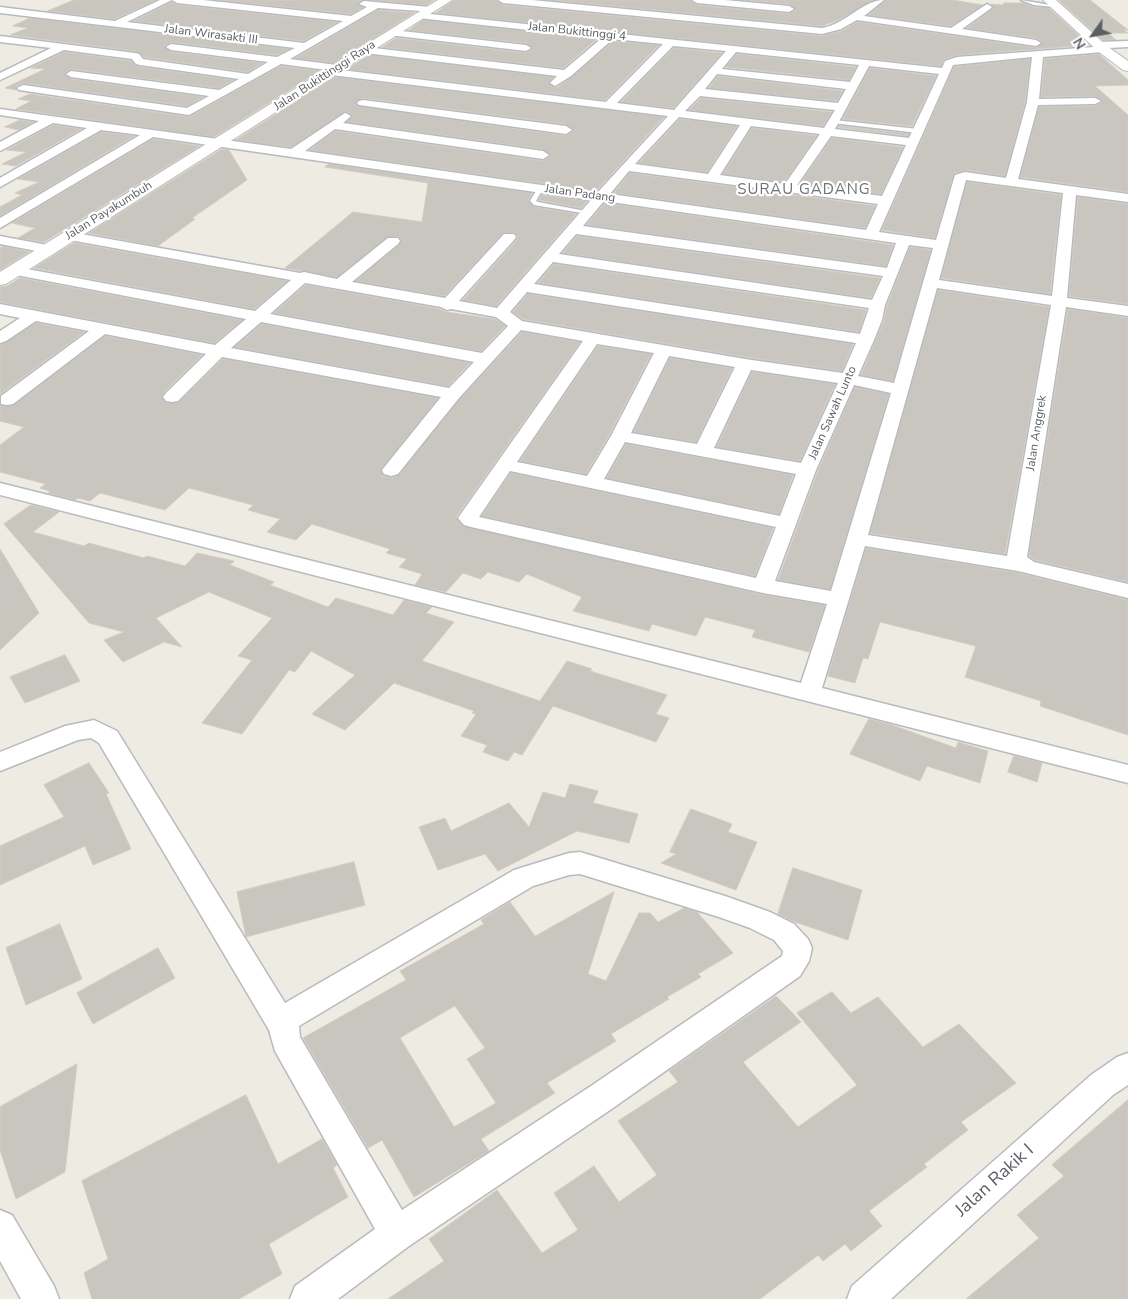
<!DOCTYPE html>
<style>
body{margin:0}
#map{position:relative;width:1128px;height:1299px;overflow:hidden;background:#eeebe2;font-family:"Nunito Sans",sans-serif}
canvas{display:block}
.north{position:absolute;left:1068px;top:10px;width:50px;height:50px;-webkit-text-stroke:4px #fff;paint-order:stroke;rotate:238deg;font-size:14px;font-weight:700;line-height:20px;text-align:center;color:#5a5f64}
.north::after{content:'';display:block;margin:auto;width:18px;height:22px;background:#5a5f64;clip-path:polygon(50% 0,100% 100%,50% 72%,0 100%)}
</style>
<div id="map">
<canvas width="1128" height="1299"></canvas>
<div class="north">N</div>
</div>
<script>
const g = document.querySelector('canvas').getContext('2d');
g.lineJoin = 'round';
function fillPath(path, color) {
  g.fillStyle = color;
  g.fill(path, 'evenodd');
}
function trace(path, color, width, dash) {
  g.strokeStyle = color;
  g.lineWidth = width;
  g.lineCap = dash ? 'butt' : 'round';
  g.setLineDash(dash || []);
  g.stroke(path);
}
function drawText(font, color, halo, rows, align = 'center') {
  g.font = font + ' "Nunito Sans",sans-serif';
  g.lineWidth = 4.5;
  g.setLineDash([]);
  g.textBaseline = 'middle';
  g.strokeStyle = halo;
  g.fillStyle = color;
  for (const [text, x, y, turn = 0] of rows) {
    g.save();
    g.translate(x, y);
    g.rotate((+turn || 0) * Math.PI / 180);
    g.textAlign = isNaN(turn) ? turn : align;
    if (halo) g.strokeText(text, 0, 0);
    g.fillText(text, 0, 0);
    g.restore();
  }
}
const building = new Path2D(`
 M74,0H156L115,19L48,11Z
 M220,0H362L357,3L363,7L351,14Z
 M374,0H434L427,5Z
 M454,0H496L503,5L822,36L842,31L857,22L1037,48L1043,42L1036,38L967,28L991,10L994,7L991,4L1003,5L1004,3H1023L1034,7L1049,8L1089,45L957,55L944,59L941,66L436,13Z
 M552,0H690L697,5L789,14L796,10L789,4L745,0H874L838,20L822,26Z
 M886,0H952L983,5L951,26L869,15Z
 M1059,0H1090L1128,30H1124L1128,33H1108L1116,40H1103Z
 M172,2L177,5L337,22L304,41L134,21Z
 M378,10L414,13L334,63L296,58Z
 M30,18L289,49L277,55L171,42L164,46L171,52L262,63L248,72L144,57L140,53L135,51L10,35L28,28L13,26Z
 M423,20L597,39L563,68L382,47L396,38L526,53L533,49L526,43L409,30Z
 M614,41L659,45L605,100L347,69L369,55L553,77L548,83L556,88L572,77Z
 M674,48L722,53L673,108L621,102Z
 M64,52L131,61L135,65L140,67L233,80L219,88L71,69L64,73L71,79L203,97L187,106L23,83L16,86V90L5,88L45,69L31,68Z
 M737,54L856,67L849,80L726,67Z
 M1099,54L1128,80V85L1095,86L1128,115V192L1020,177L1039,107L1095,106L1103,102L1095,96L1041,97L1045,59Z
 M1030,59L1025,102L1005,176L965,170L954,173L935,238L882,230L954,67Z
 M281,66L320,71L214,137L16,109L31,101L18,99L30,94L189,117Z
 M870,68L936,76L912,126L843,119Z
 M718,76L843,91L837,101L709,88Z
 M334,77L664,117L596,191L310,150L335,131L543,161L551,156L543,149L347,122L353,116L346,111L291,147L236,140ZM363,98L566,124L574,131L566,136L358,106L356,102Z
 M701,98L832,112L823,126L689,110Z
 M680,119L737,126L707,172L639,163Z
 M20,120L33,122L19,130L5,127Z
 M53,125L81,129L16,166L2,164L26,152L7,150Z
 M839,126L909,134L908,136L838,127Z
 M752,128L817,136L784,182L723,174Z
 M101,132L134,136L0,216V207L22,195L15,193L39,182L18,179Z
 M832,138L903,147L881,194L800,184Z
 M153,139L200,146L44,242L18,238L35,228L12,223Z
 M222,149L229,150L247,180L192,218L195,219L158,246L89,233Z
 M329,164L532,193L528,201L534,207L576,214L496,306L463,300L516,241L518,236L514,232L503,233L444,296L356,281L399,245L402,240L398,236L387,237L337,277L285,268L353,212L422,222L428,183L325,167Z
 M630,173L875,206L865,228L614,193Z
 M967,182L1061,195L1050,294L941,278Z
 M542,195L587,201L581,208L539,200Z
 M1078,197L1128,204V304L1069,296Z
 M605,203L893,245L886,266L587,225Z
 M577,236L880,278L871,298L563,253Z
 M74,243L287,281L254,309L34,268Z
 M3,246L29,252L0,270V248Z
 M910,247L931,250L893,381L861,375L884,321L887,306Z
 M554,264L866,310L859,332L538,283Z
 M20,278L242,320L214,343L0,302V287L7,286Z
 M306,285L440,309L446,312L495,319L505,326L481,351L274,313Z
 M938,290L1049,307L1005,554L870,533Z
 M528,294L853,344L842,371L745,357L523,319L513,312Z
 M1068,309L1128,318V582L1035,560L1029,556Z
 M36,323L84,332L0,394V345Z
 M262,324L470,363L448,386L235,347Z
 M522,332L580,342L456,517L463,526L763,595L825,605L809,652L752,637L755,630L705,617L696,636L652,624L649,631L573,611L582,597L527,574L519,582L488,572L481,579L463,573L446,592L415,585L422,574L399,567L407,559L386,553L390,549L312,524L296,540L267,532L280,519L248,510L253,505L189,488L165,510L100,493L90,501L78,498L75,500L48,493L50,491L40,488L46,484L0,472V445L24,427L0,421V405H14L105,336L202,355L164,392L161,397L166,403L179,402L223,359L438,398L381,469L383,476L392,478L399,475L460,399Z
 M598,346L651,354L609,435L586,474L520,461Z
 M670,358L732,368L696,442L634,432Z
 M752,372L835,384L800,461L717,447Z
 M855,387L889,394L830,589L778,580L818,471Z
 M626,444L793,475L779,514L607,478Z
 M511,473L773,528L755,576L482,516Z
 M31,505L59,512L33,532L84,546L89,543L144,558L147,556L185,566L197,553L234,561L230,565L274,582L270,585L328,607L336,598L393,615L404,600L432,607L426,613L454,622L422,661L540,701L567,661L592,669L590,671L667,695L656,714L669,718L656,742L553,706L522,755L514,752L508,761L483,752L487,745L461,736L476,714L472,713L474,711L394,683L345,730L312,714L355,675L311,651L295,672L289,670L242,734L202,723L252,660L238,656L272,618L209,592L156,618L182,647L164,642L123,662L104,640L124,632L89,623L4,524Z
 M866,548L1018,573L1128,600V735L1040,706L1041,701L965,677L976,646L880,622L868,659L863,658L855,683L828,676Z
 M0,549L39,613L0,650Z
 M65,655L80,681L25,703L10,677Z
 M869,719L892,725L956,748L958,742L988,751L980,783L927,766L920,781L850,754Z
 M1014,756L1042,763L1037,782L1008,772Z
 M89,763L109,793L106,794L131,849L93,865L85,846L0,885V846L64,817L44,785Z
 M570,784L598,791L593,803L638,814L629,843L577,831L498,871L485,854L438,870L419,827L445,818L451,831L509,803L529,827L543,792L565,798Z
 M691,809L732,824L728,832L757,842L736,890L661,863L676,854L670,852Z
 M354,862L365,905L246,937L237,892Z
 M793,868L862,890L848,940L792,921L778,914Z
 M614,892L588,974L606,981L639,913H650L658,922L684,908L697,912L733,953L698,974L701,977L667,997L669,999L611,1034L616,1041L547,1083L555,1093L481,1139L489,1151L414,1197L382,1140L368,1148L303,1038L406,980L400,971L484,924L481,920L510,902L535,936ZM455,1006L485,1048L467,1059L496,1103L454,1127L400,1038Z
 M60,924L82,979L26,1005L6,948Z
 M158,948L175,978L93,1024L77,993Z
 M832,992L851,1013L878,997L923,1047L959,1024L1016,1083L961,1122L968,1130L924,1164L927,1167L869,1211L882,1226L851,1251L845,1244L823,1261L818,1255L760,1299H388L444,1261L429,1239L497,1190L542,1253L578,1230L554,1193L594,1166L619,1202L657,1175L618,1121L678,1082L669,1071L776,996L801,1022L743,1062L798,1127L857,1085L797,1013Z
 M77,1064L65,1172L16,1199L0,1150V1107Z
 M246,1095L278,1164L322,1139L337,1165L333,1168L348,1197L269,1244L282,1274L239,1299H92L84,1273L108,1259L82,1181Z
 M1128,1100V1299H966L1039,1238L1017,1215L1064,1176L1052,1165Z`);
fillPath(building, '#c9c5bf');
trace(building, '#d3ccc0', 1);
const service = new Path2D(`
 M1021,0L1056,6L1054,7L1034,5Z
 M834,120L918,129L921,131L918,133L832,123V121Z
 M540,187L543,189L536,201L538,202L591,212L588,214L534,205L530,201L538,188Z`);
const minor = new Path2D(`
 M160,0H203L351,16L367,7L359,4L364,1L430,7L433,8V12L378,8L290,59L337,65L341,66V70L606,102L663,44L613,39L571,76L555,86L550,83L557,76L365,53L360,50L365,47L564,70L602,38L418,18L416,16L421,13L942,68L945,61L957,57L1094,47V43L1098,42L1128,41V47L1107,48V51L1103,52L1043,57L1039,99L1095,98L1101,101L1095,104L1038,105L1018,179L1128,194V202L1076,195L1067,298L1128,306V316L1066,307L1027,557L1034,562L1128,584V598L1018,571L865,546L822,688L1128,765V783L0,495V483L801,683L827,604L763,593L471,527L464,525L458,518L583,341L521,330L459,398L398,474L391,476L384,474L382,470L441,397L222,357L178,401L172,402L166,401L163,397L166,393L206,354L105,334L13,404L7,405L1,404V396L89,331L36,321L6,341L0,343V331L20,318L0,314V304L215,345L246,319L16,275L11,274L9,271L11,268L16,267L255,311L291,280L70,240L63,236L65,233L70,232L300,273L304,272L337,279L388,238H398L400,241L398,244L352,282L445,298L504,234H514L516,237L514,240L459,301L497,308L591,200L153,137L0,228V218L140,135L101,130L0,187V178L87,128L53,123L0,151V142L39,121L0,115V109L291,149L345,113L351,116L343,123L543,151L549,155L543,159L335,129L305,151L597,193L668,116L331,75L327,74V70L281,64L189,115L19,90L17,88L23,85L187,108L209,96L71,77L66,74L71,71L219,90L239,79L140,65L136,64L132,59L64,50L0,80V73L51,48L0,42V36L135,53L139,54L143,59L248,74L268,62L171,50L166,47L171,44L277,57L295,48L0,13V7L115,21ZM172,0L177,3L343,21L304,43L127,22ZM673,46L726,51L674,110L617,103ZM736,52L859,65L850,82L722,69ZM1032,57L1027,102L1006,178L965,172L955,175L936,240L879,232L953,65ZM869,66L939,74L909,138L835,129ZM717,74L846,89L838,103L705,89ZM700,96L835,110L824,128L685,111ZM679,117L740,125L708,174L635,164ZM751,126L820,134L785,184L720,175ZM831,136L906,145L882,196L797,185ZM629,171L878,204L866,230L610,194ZM966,180L1063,193L1052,296L939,280ZM604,201L896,243L887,268L583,226ZM576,234L883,276L872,300L559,254ZM909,245L933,248L894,383L858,376L874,340L882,320L885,305ZM553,262L869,308L860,334L534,284ZM305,283L441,307L447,310L451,309L496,317L508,326L482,353L270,314ZM937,288L1051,305L1007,556L868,535ZM527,292L856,343L843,373L745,359L522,321L510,312ZM261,322L474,362L449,388L231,348ZM597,344L654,353L611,436L587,476L517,462ZM669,356L735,367L697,444L631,433ZM751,370L838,383L801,463L714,448ZM854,385L891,393L831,591L775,581L816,470ZM625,442L796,474L780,516L604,479ZM510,471L776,527L756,578L479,517Z
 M498,0H532L822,28C846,24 863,0 884,0L864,16L951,28L987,4L992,7L990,9L962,29L1036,40L1041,43L1036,46L857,20L841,29L822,34L503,3Z
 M692,0H725L789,6L794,9L789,12L697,3Z
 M393,30L526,45L531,48L526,51L389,35V31Z
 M363,100L566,126L572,130L566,134L359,105L357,103L359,101Z
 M0,236L47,245L52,246L54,249L52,252L47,253L0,244Z
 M94,720L117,731L285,1003L514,870L569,853L580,852L725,896L770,912L794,924L808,939L812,948L809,961L800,976L613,1108L409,1246L338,1299H290L295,1286L375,1229L275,1051L269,1030L99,743L91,738L78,740L0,771V752L65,726ZM580,874L719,917L750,928L774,940L783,951L782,956L591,1086L402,1210L300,1037L299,1026L533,886L569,875Z
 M1128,1053V1085L1113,1095L891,1299H847L852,1286L1091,1075L1117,1057Z
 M0,1210L12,1215L54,1286L59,1299H21L0,1261Z`);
const tertiary = new Path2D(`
 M438,0H452L6,284L0,285V272Z`);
const secondary = new Path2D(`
 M1043,0H1056L1107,46L1128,61V71L1123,70L1099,52Z`);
trace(service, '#b7babf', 3);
trace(minor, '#b7babf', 3);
trace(tertiary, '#b7babf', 2);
trace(secondary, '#b6babf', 2);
fillPath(service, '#fff');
fillPath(minor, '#fff');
fillPath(tertiary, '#fff');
fillPath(secondary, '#fff');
drawText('12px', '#5a5f64', '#fff', [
 ["Jalan Bukittinggi 4",577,32,6],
 ["Jalan Wirasakti III",211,35,7],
 ["Jalan Bukittinggi Raya",325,76,-33],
 ["Jalan Padang",580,194,8],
 ["Jalan Payakumbuh",109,211,-32],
 ["Jalan Sawah Lunto",833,413,-66],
 ["Jalan Anggrek",1037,433,-81]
]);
g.letterSpacing = '1px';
drawText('15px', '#6b7176', '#fff', [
 ["SURAU GADANG",804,190]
]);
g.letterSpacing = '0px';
drawText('18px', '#5a5f64', '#fff', [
 ["Jalan Rakik I",995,1181,-42]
]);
</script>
